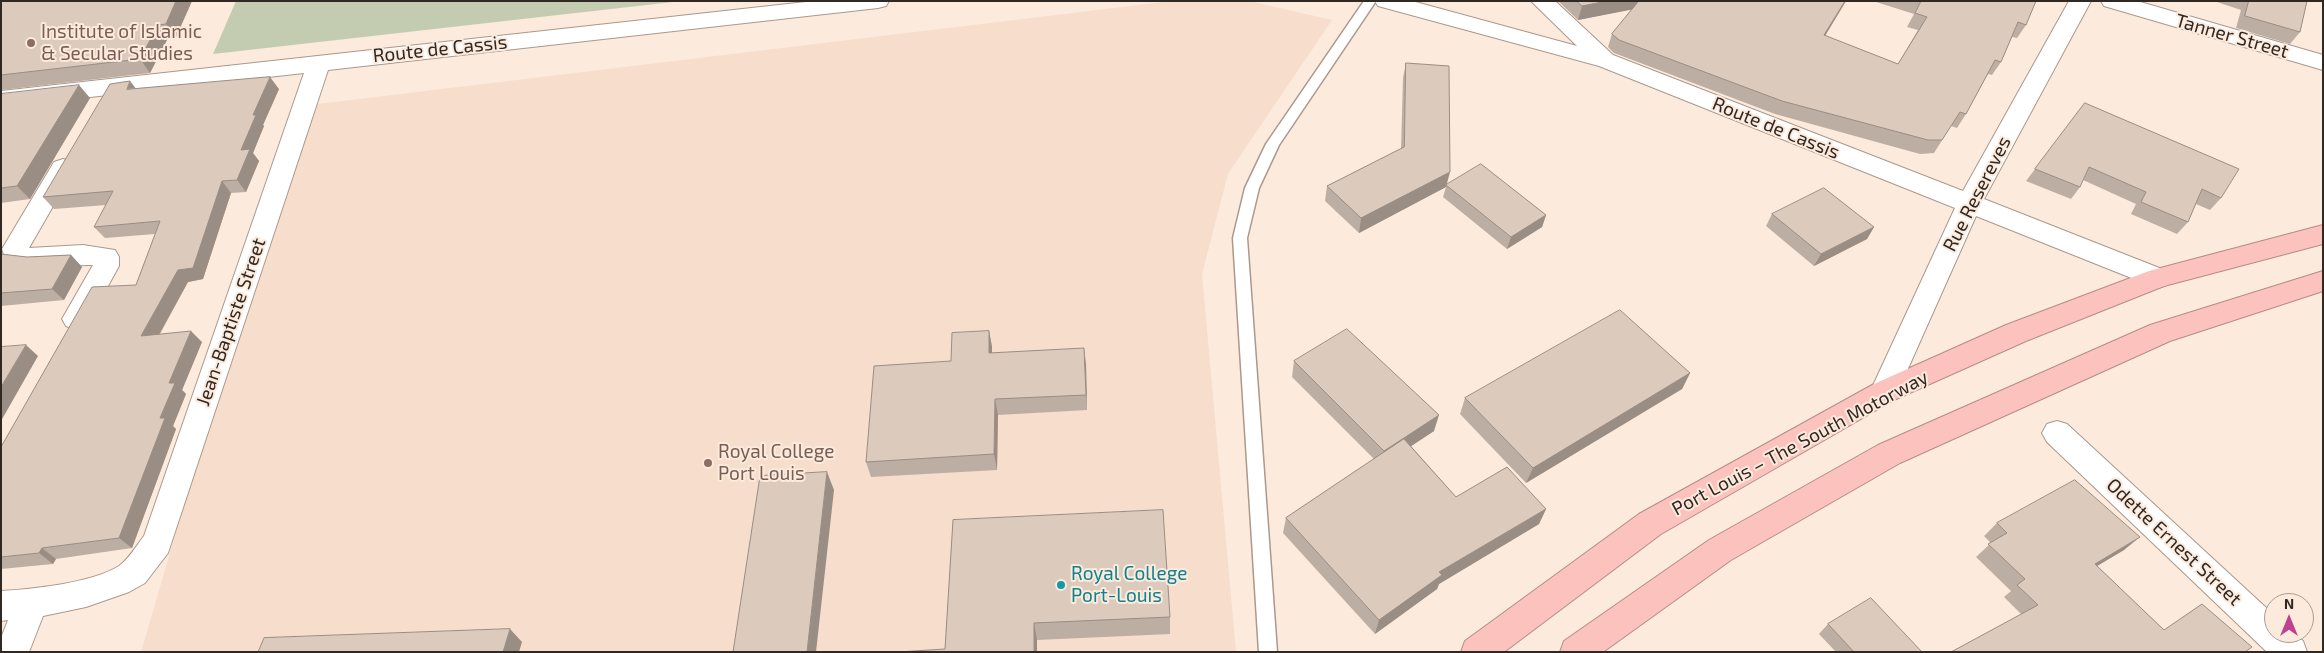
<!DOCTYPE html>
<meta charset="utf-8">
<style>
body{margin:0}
#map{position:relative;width:2324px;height:653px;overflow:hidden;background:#fceadc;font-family:"Exo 2",sans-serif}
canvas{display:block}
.frame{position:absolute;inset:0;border:2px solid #2f2823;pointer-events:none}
.north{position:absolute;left:2264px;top:593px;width:50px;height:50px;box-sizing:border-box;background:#fceadc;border:1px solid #aa9c92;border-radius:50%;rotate:0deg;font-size:14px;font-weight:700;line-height:20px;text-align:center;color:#2f2823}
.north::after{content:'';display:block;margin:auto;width:18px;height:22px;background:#bf4292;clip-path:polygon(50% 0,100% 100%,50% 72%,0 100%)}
</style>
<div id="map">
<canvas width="2324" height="653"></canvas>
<div class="frame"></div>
<div class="north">N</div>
</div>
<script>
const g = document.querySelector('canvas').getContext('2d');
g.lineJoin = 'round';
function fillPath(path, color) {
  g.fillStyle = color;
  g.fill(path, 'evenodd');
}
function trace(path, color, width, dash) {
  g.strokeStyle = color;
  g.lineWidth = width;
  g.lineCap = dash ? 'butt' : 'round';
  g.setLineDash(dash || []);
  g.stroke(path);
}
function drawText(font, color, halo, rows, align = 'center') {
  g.font = font + ' "Exo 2",sans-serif';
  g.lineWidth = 4;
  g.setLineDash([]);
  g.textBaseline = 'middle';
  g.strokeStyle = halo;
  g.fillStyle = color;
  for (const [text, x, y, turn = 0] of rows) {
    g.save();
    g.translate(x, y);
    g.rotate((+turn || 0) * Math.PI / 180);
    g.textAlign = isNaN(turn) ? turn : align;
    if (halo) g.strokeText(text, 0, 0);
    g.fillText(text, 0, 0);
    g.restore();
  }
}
fillPath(new Path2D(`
 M1172,1H1249L1332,20L1228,174L1202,274L1236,652H141L301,106Z`), '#f6ddcc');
fillPath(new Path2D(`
 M236,1H682L213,54Z`), '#c3ccb1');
const lane = new Path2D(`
 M1364,1H1376L1279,145L1259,188L1247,238L1277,652H1259L1233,238L1245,188L1266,144Z`);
const street = new Path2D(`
 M815,1H889L886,6L878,8L328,70L168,553L145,583L129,592L86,607L43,616L29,652H1V638L8,620L1,621V591C33,589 92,583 119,566C129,559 136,546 144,536L304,73L1,107V91Z
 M1375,1H1412L1577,46L1531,1H1555L1613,55L1963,191L2069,1H2091L1984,199L2167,271L2171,278L2167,285L2158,288L2149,285L1976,216L1894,400L1884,404L1874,400L1870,392L1955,208L1599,66L1378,6Z
 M2101,1H2137L2323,55V70L2104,6Z
 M63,159L72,162L75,168L29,248L83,245L115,250L119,257V266L86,326L76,330L66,326L62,319L93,265C64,264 35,272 7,263L2,249L54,162Z
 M2057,421L2067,424L2274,615V633H2294L2303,641L2307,652H2267L2047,442L2042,433L2047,424Z`);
const highway = new Path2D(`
 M2323,225V244L2164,286L2026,341L1894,400L1661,534L1504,652H1461L1465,641L1639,514L1874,384L2006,325L2149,271Z
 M2323,271V291L2170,341L1900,463L1731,560L1603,652H1560L1564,641L1709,540L1878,445L2150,325Z`);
trace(lane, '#aa998c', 3);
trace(street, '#aa998c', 2);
trace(highway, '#b48c88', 2);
fillPath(lane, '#fff');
fillPath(street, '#fff');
fillPath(highway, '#fcc2be');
fillPath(new Path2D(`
 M1,1H192L176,37L168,38L150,73L1,90Z
 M1558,1H1846L1825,36L1898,64L1918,30L1907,27L1914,14L1873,1H2036L2026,25L2017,38L2012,37L2001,62L1992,75L1988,74L1966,114L1957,128L1951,126L1934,153L1920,154L1775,114L1614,53L1608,47L1612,34L1632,9L1578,20Z
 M2214,1H2307L2300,32L2290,44L2236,28L2241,10Z
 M1406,63L1447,185L1546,215L1542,227L1507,249L1443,197L1446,187L1359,233L1325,201L1327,186L1401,149L1403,78Z
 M136,88L279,89L263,125L264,126L253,153L259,161L246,192L231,193L203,279L188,282L160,334L202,342L182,390L186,394L173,426L176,429L132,548L56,559L53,564L1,569V447L136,285L155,234L105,238L94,227L106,205L54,209L43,197Z
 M1,94L90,98L30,199L1,203Z
 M2085,103L2221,198L2210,210L2196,204L2188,222L2177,234L2131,214L2136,204L2083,180L2080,187L2071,199L2026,181Z
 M1772,214L1874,227L1867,239L1814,266L1766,226Z
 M1,254L27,257L71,255L82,267L64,300L1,306Z
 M989,331L992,347V353L1086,364L1087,410L998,415L997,470L871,477L866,462L951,361Z
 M1294,361L1434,431L1411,446L1456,497L1546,509L1539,524L1439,584L1437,589L1375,634L1283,533L1286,518L1374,459L1292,377Z
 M1690,373L1682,389L1526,483L1460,414L1465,398Z
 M953,520L1170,617V634L1037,640L945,649Z
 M1997,523L2124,550L2097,566L2164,630L2252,647L2021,614L2004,597L2011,591L1976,557L1991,543L1984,536Z
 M1828,624L1922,652H1836L1819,634Z`), '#bdaea3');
fillPath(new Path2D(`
 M176,1H192L176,37L166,24Z
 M1607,1H1642L1640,8L1578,20L1582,6Z
 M1845,1H1846L1817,49L1824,35Z
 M158,25L168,38L150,73L140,59Z
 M270,77L279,89L263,125L264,126L253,153L259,161L246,192L237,180L241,150L253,115Z
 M130,81L140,94L127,89Z
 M79,85L90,98L30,199L17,186Z
 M1450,172L1446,187L1359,233L1361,218Z
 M222,181L231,193L203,279L188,282L152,347L141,336Z
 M1546,215L1542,227L1507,249L1511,237Z
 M1874,227L1867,239L1814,266L1821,254Z
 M71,255L82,267L64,300L52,289Z
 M191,331L202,342L182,390L186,394L173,426L176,429L132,548L119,538L160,418L169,383Z
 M989,331L992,347V369L989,353Z
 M26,345L38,356L1,421V387Z
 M1084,348L1086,364L1087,410L1086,395Z
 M1690,373L1682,389L1526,483L1533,468Z
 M995,399L998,415L997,470L994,454Z
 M1439,415L1434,431L1381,466L1384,451Z
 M827,472L834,490L816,652H807Z
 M1546,509L1539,524L1439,584L1437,589L1375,634L1379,620L1439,572Z
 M2140,537L2124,550L2080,576L2095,564Z
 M42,548L56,559L53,564L39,553Z
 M1034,623L1037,640V652H1034Z
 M510,629L522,642L519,652H503Z`), '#9a8d84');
const building = new Path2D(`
 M1,1H176L166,24L158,25L140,59L1,75Z
 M1577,1H1607L1582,6Z
 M1639,1H1845L1824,35L1898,64L1927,17L1915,13L1921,1H2036L2026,25L2018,22L2001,62L1995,60L1966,114L1960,112L1942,140H1928L1782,101L1619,40L1612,34Z
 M2249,1H2307L2300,32L2245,16Z
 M1406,63L1449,66L1450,172L1361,218L1327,186L1404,147Z
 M270,77L253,115H256L241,150L250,149L237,180L222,181L193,268L178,270L141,336L191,331L169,383H175L160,418H165L119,538L42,548L39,553L1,557V447L92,287L136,285L160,221L94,227L113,191L43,197L110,84L130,81L127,89Z
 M79,85L17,186L1,188V94Z
 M2085,103L2239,169L2221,198L2202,189L2188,222L2141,202L2146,192L2089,167L2080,187L2035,169Z
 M1481,164L1546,215L1511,237L1446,185Z
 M1824,188L1874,227L1821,254L1772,214Z
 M1,254L27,257L71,255L52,289L1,293Z
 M1620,310L1690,373L1533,468L1465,398Z
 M1347,329L1439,415L1384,451L1294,361Z
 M989,331V353L1084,348L1086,395L995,399L994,454L866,462L874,366L951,361L952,333Z
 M26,345L1,387V347Z
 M1404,439L1456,497L1507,467L1546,509L1439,572L1442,575L1379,620L1286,518Z
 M827,472L807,652H733L760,476Z
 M2075,480L2140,537L2095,564L2164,630L2202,604L2252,647L2245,652H1951L2038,605L2017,585L2025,579L1988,544L2007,533L1997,523Z
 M1163,510L1170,617L1034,623V652H898L945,649L953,520Z
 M1871,598L1922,652H1854L1828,624Z
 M510,629L503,652H258L264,638Z`);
fillPath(building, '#dccabd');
trace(building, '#9a8d84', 1);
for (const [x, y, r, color] of [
 [31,43,5,"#8d6e63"],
 [708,463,5,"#8d6e63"],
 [1061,585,5,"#0f9aa8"]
]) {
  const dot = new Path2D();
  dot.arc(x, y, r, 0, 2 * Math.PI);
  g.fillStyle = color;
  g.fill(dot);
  trace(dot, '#fceadc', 2);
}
drawText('19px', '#785e54', '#fceadc', [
 ["Institute of Islamic",41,32],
 ["& Secular Studies",41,54],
 ["Royal College",718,452],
 ["Port Louis",718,474]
], 'left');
drawText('19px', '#2f2823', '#fceadc', [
 ["Tanner Street",2232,36,16],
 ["Route de Cassis",440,49,-6],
 ["Route de Cassis",1776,128,22],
 ["Rue Resereves",1977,194,-63],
 ["Jean-Baptiste Street",231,322,-71],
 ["Port Louis – The South Motorway",1800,443,-28],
 ["Odette Ernest Street",2174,542,43]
]);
drawText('19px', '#0d838f', '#fceadc', [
 ["Royal College",1071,574],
 ["Port-Louis",1071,596]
], 'left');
</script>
